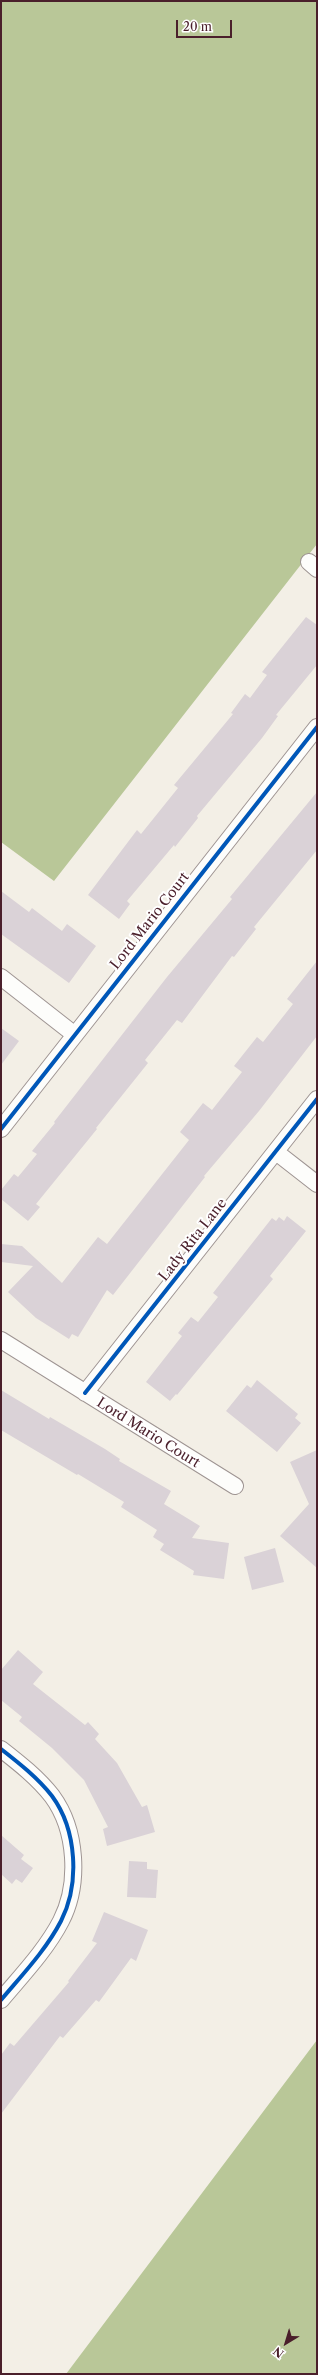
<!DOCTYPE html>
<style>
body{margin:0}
#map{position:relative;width:318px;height:2375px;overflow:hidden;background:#f3efe6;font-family:"Libre Caslon Text",serif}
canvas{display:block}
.frame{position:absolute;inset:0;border:2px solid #4a1f2b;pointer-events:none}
.north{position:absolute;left:266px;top:2323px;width:40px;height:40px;-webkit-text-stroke:3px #fff;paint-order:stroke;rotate:218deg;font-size:11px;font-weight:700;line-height:16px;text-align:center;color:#4a1f2b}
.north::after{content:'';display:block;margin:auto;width:14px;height:18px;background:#4a1f2b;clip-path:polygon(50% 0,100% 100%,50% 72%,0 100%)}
.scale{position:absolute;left:176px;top:20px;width:56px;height:18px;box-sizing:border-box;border:2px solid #4a1f2b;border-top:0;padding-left:5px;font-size:12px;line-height:14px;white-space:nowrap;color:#4a1f2b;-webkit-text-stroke:3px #fff;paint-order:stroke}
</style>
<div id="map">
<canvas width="318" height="2375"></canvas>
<div class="frame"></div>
<div class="north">N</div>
<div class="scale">20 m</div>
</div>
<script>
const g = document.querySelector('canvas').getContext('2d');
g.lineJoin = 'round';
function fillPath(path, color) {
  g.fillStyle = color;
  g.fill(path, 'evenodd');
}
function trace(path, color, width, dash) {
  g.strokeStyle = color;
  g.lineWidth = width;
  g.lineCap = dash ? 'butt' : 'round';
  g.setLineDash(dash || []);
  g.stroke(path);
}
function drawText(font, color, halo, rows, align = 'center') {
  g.font = font + ' "Libre Caslon Text",serif';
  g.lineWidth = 4;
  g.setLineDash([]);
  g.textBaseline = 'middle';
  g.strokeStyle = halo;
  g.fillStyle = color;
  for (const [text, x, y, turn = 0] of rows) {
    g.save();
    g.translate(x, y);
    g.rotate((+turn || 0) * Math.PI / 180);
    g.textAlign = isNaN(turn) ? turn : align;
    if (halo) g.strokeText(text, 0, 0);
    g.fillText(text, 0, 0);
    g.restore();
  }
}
fillPath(new Path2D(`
 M1,1H317V544L54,881L1,842Z
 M317,2040V2374H66Z`), '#b9c798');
fillPath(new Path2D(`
 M306,617L317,625V665L276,715L278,716L262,738L197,816L198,818L175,847L174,845L127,901L130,904L119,919L88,895L137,830L141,834L178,788L174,785L233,714L231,713L245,694L250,698L267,675L262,672Z
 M317,792V850L254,927L256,929L234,957L232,956L182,1023L177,1020L145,1060L148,1063L96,1128L97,1129L36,1204L40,1207L28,1221L1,1199V1190L14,1174L18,1177L37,1154L32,1151L55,1123L54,1122L167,977L232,899L230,897Z
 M1,891L29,912L32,908L62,931L67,924L96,946L69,983L1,934Z
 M317,961V1036L259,1111L204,1176L205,1177L113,1295L107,1290L78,1337L72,1334L69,1339L36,1318L8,1292L33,1266L1,1262V1244L22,1246L62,1283L98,1237L107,1244L189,1140L180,1132L203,1103L212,1110L242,1072L234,1066L257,1037L263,1042L293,1004L287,999Z
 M1,1028L19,1041L1,1065Z
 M287,1216L306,1231L270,1276L273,1279L177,1395L176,1394L170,1401L146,1382L178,1341L182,1336L178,1333L191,1317L198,1322L218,1297L213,1293L272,1218L276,1221L279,1217L284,1221Z
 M257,1380L298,1414L295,1418L301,1423L277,1452L226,1411L247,1385L251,1388Z
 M1,1390L49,1419L50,1417L105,1449L120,1459L119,1461L171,1491L164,1504L200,1526L192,1538L229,1543L224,1579L193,1575L194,1571L160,1550L164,1544L153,1537L157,1530L121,1507L124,1502L78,1474L77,1475L1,1430Z
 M317,1450V1568L280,1536L309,1504L290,1462Z
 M275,1548L284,1582L252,1590L244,1557Z
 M18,1650L43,1672L33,1684L85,1725L88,1722L99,1734L95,1739L117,1763L142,1807L147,1805L155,1832L107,1846L103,1829L108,1827L84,1780L52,1748L19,1721L22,1717L1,1700V1670Z
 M1,1835L24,1855L21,1859L33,1868L22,1883L16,1879L12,1884L1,1874Z
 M129,1861L147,1862V1869L158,1870L156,1898L127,1897Z
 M104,1912L148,1930L136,1961L131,1958L99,2002L96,2000L63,2038L60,2036L1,2114V2055L10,2043L14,2046L69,1982L68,1981L97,1943L92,1941Z`), '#dad2d7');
const street = new Path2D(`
 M309,562L317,569
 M1,977L75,1035
 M1,1129L317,727
 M276,1152L317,1184
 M1,1340L235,1486
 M85,1393L317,1099
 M1,1749C19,1763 38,1778 52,1796C77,1830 80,1884 61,1921C46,1950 22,1975 1,2000`);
trace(street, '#9e9492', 18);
trace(street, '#fdfdfb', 16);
trace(new Path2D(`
 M1,1129L317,727
 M85,1393L317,1099
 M1,1749C19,1763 38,1778 52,1796C77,1830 80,1884 61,1921C46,1950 22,1975 1,2000`), '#0057b8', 4);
drawText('14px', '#4a1f2b', '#fff', [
 ["Lord Mario Court",150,921,-52],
 ["Lady Rita Lane",193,1240,-52],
 ["Lord Mario Court",148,1433,32]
]);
</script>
